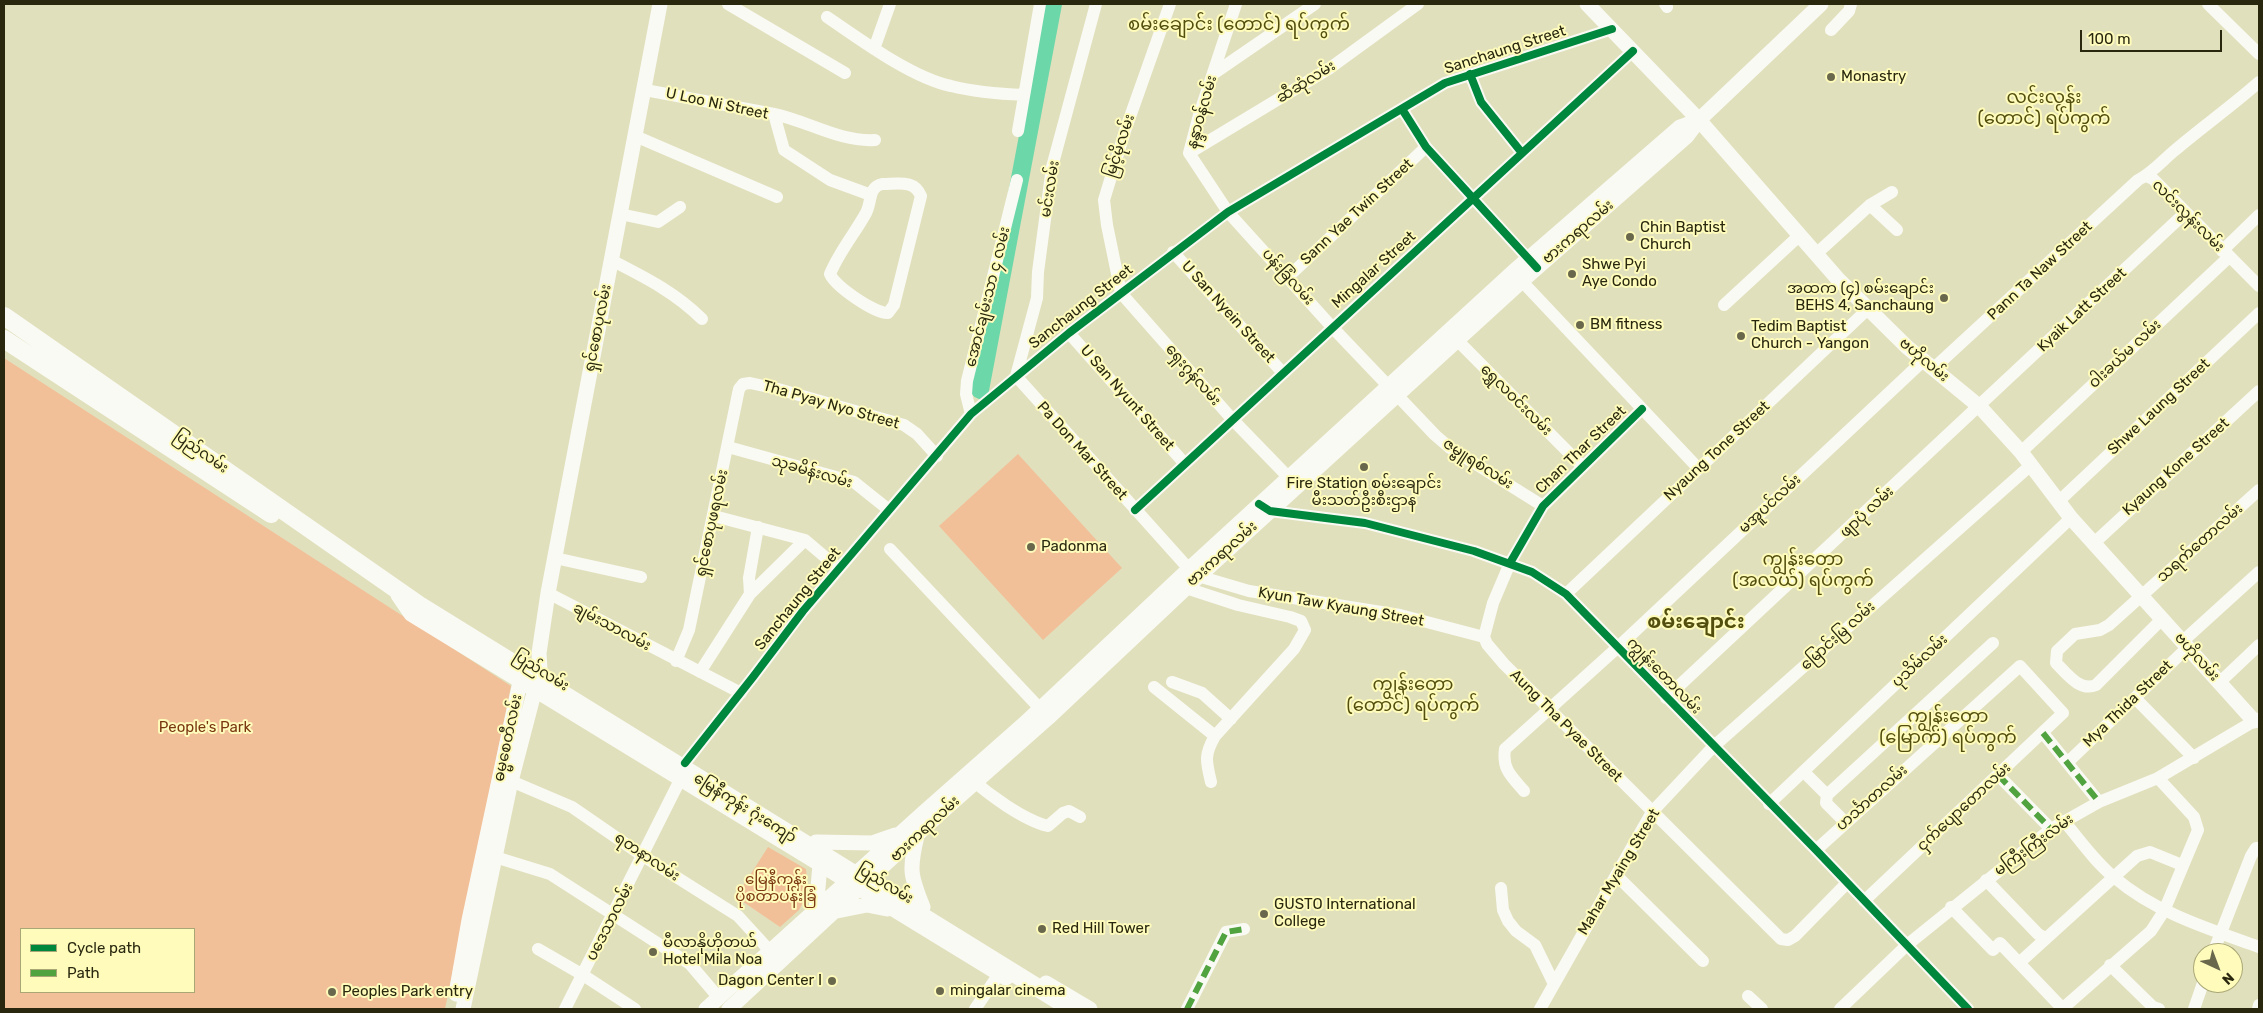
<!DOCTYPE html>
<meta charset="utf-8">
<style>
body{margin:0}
#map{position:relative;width:2263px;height:1013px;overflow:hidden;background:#e1e0bd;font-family:Rubik,sans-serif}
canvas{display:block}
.frame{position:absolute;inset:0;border:5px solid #29280f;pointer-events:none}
.legend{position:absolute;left:20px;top:928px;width:175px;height:65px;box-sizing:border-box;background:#fefbbb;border:1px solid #a9a776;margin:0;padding:6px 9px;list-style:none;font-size:15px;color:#29280f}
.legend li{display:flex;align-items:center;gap:10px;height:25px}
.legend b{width:25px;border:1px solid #a9a776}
.north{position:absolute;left:2193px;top:943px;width:50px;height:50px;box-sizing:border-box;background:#fefbbb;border:1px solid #a9a776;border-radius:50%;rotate:137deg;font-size:14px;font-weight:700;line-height:20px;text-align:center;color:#29280f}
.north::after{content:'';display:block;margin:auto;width:18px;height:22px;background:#69684c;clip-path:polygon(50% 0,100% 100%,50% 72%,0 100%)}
.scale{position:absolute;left:2080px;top:30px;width:142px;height:22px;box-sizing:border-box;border:2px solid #29280f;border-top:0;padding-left:6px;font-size:15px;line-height:18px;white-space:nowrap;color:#29280f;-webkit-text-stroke:4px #fefbbb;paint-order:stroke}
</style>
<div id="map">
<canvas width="2263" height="1013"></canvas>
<div class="frame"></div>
<ul class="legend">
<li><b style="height:6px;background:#00873e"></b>Cycle path</li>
<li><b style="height:6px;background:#51a33f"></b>Path</li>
</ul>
<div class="north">N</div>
<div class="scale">100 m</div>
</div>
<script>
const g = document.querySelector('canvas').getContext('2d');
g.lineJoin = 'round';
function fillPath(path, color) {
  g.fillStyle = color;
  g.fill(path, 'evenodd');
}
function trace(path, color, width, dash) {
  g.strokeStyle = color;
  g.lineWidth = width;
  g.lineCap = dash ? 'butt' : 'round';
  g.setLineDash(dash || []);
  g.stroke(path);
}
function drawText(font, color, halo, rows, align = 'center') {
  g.font = font + ' Rubik,"Noto Sans Myanmar",sans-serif';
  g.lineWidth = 4;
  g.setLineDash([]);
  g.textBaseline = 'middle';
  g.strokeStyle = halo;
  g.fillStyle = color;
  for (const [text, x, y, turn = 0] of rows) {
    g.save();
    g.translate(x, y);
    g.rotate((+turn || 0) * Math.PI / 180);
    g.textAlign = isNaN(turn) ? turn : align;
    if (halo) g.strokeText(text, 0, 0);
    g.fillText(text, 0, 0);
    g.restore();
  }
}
fillPath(new Path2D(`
 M4,358L511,686L445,1009H4ZM21,929H194V992H21Z
 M1018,454L1122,568L1043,640L939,526Z
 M768,847L806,869L808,893L799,910L780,927L736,897Z`), '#f1c099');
trace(new Path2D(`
 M980,390L1053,4`), '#6cd8a9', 18);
trace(new Path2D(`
 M728,4L845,73
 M1170,4L1125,131L1104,200L1107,225L1121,293L1232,419L1295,484
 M1236,4L1199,115L1189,153L1228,212L1332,327L1435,435L1450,448L1543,506
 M1665,4L1667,7
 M2208,4L2259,54
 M827,17C861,40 912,78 951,86C975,92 1000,94 1024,95
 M1831,30L1849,11L1851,4
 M874,49L890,4
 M1213,74L1315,4
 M1470,74L1481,102L1522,153
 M645,90L774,114L784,150L830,180L871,195
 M1402,109L1426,147L1535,266
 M774,114C808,121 839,142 875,140
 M1018,131L1040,4
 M635,136L777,197
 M1189,153L1330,68L1418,4
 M2146,176L2153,179L2259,286
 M882,184C897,184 914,179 921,196L894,305L888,313C875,314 835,286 830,274C839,252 855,233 866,213C872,202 868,187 882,184Z
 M1870,205L1897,230
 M620,214L658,222L680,207
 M2222,251L2259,215
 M1173,252L1283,373
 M1816,254L1870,205L1892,192
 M611,260C644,277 675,292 702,319
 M1516,275L1698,468
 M1288,277L1426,147
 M1724,305L1800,235
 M1069,333L1185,464
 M1451,334L1583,467
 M1934,368L2138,180C2152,173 2162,161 2174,151C2202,127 2232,106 2259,82
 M1016,376L1037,298L1038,272L1052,167L1096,4
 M1016,376L1189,569
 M971,414L966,394L967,381L1017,180
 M728,447L854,482L889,510
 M2021,452L2229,257
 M2059,501L2259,313
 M1266,508L1270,511L1365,523L1474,551L1532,572L1566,594L1816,850L1968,1009
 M1135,510L1633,51
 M714,516L805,540L838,568
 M2094,543L2259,391
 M890,549L1047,716
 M555,558L641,577
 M1198,576L1249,591L1400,615L1484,637
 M1186,588L1238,605L1290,617L1301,621L1305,630L1294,649L1215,736C1204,755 1206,761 1211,782
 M548,593L741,693
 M750,594L749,578L758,527
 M1566,594L1869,308
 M2162,619L2096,685C2080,692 2067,674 2056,663L2057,651L2075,634L2100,630L2109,625L2259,490
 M1484,637L1487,644L1504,664L1781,939L1788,940L1795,936L1847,883
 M1484,637L1493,603L1510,563L1543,506L1642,409
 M2183,641L2259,572
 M676,661L689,630L739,389L743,384L750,383L778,389L904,425L917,434L937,456
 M700,672L750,594L805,540
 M1172,682L1202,693L1231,719
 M2220,682L2259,645
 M1154,687L1215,736
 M1666,698L2185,213
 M2135,698L2194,758
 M2043,733L2099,802
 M2068,762L2188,647
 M685,763L753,677L803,611L971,414L1069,333L1228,212L1445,83L1612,29
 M1998,775L2051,829
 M1808,776L1827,795
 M969,777C988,794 1023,820 1048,826L1063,813L1069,811L1080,817
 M511,781L572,807L643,856L738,916L770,951
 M1524,791C1511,776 1502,769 1505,749L1617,648L1923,361
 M1769,804L2071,518
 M2064,821C2080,840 2095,862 2115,878C2156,913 2209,929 2259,947
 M1845,822L1826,803L1827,795L1993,643
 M1816,850L2020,666L2063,713L1864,901
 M495,857L550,874L690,964L719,998
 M1616,875L1703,961
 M1986,880L2038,934L2045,938
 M1501,888L1503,910L1508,921L1516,931L1535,945L1554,984
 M1951,907L1993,950L2000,943L2063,1009
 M538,949L583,975L635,1009
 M2213,953L2251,856L2256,848H2259
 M2019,963L2137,856L2150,852L2182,865
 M2110,965L2153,1007L2159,1009
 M1748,996L1762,1009
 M565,1009L680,780
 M975,1009L999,974
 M1187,1009L1226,932L1244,929
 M1540,1009L1652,812L1713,747L2031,465
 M1840,1009L1907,945L2051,829L2099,802L2158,778L2254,721
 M2062,1009L2151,931L2164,911L2198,830L2194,817L2158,778
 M2194,1009L2203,983
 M2258,1009L2259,1005`), '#fafaf5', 12);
trace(new Path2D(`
 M1587,4L1699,120L1837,278L1907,347L1980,407L2021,452L2071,518L2254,721L2259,720
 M398,595L411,614L1006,978
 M917,836C909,869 910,875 923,907
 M816,842L872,843L895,835
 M816,910L820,865
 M837,911L867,905L887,909
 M1046,983L1090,1009
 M456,994L469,920L520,682L524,674
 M463,1009L511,781L540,670L539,653L548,593L660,4
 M706,1009L923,813L1024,724L1189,569L1513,272L1680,127L1699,120
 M729,1009L935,818L1048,718L1186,588L1522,281L1687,136L1699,120L1821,4`), '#fafaf5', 15);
trace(new Path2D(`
 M4,316L419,605L1072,1009
 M4,339L271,514`), '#fafaf5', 18);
trace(new Path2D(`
 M2043,733L2099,802
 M1998,775L2051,829
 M1187,1009L1226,932L1244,929`), '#51a33f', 6, [12, 6]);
trace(new Path2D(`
 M1470,74L1481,102L1522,153
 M1402,109L1426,147L1537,268
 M1259,504L1270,511L1365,523L1474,551L1532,572L1566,594L1816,850L1968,1009
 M1135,510L1633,51
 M1510,563L1543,506L1642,409
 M685,763L753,677L803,611L971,414L1069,333L1228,212L1445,83L1612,29`), '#00873e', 8);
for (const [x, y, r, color] of [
 [1831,77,5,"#69684c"],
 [1630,237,5,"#69684c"],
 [1572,274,5,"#69684c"],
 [1944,298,5,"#69684c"],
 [1580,325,5,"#69684c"],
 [1741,336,5,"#69684c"],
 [1364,467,5,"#69684c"],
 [1031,547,5,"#69684c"],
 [1264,914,5,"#69684c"],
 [1042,929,5,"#69684c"],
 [653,952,5,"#69684c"],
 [832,981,5,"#69684c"],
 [940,991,5,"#69684c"],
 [332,992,5,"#69684c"]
]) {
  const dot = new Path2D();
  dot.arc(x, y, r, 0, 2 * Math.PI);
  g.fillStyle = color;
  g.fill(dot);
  trace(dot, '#fefbbb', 2);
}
drawText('15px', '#29280f', '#fefbbb', [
 ["Sanchaung Street",1505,50,-18],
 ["ဆီဆုံလမ်း",1306,82,-32],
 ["U Loo Ni Street",717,104,12],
 ["နန္ဒာ၀န်လမ်း",1202,112,-74],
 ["မြင့်မိုလမ်း",1120,146,-72],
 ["မင်းလမ်း",1050,189,-81],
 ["Sann Yae Twin Street",1357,212,-43],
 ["လင်းလွန်းလမ်း",2188,216,45],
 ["ဗားကရာလမ်း",1578,232,-41],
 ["Mingalar Street",1374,270,-42],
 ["Pann Ta Naw Street",2040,271,-43],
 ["ပန်းခြံလမ်း",1288,277,48],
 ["အောင်ချမ်းသာ ၄ လမ်း",988,297,-76],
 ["Sanchaung Street",1081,307,-38],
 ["Kyaik Latt Street",2082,310,-43],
 ["U San Nyein Street",1228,312,48],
 ["ရှင်စောပုလမ်း",598,328,-79],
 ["ဝါးခယ်မ လမ်း",2125,354,-43],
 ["ဗဟိုလမ်း",1924,360,40],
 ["ရှေးဂွန်လမ်း",1193,375,49],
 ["U San Nyunt Street",1127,398,49],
 ["ရွှေလဝင်းလမ်း",1516,400,45],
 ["Tha Pyay Nyo Street",831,405,16],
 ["Shwe Laung Street",2159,407,-43],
 ["Chan Thar Street",1581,450,-44],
 ["Pa Don Mar Street",1082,451,48],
 ["Nyaung Tone Street",1717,451,-43],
 ["ပြည်လမ်း",201,452,35],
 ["ဇမ္ဗူရစ်လမ်း",1478,464,33],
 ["Kyaung Kone Street",2176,467,-42],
 ["သုခမိန်းလမ်း",812,472,16],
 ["မအူပင်လမ်း",1770,504,-43],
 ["ဖျာပုံ လမ်း",1867,512,-43],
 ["ရှင်စောပုဖရလမ်း",712,523,-78],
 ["သရက်တောလမ်း",2200,543,-42],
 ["ဗားကရာလမ်း",1222,554,-42],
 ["Sanchaung Street",798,599,-51],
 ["Kyun Taw Kyaung Street",1341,607,10],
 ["ချမ်းသာလမ်း",612,627,28],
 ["မြောင်းမြ လမ်း",1838,636,-42],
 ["ဗဟိုလမ်း",2197,657,48],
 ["ပုသိမ်လမ်း",1920,661,-43],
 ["ပြည်လမ်း",541,671,32],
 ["ကျွန်းတောလမ်း",1664,676,46],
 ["Mya Thida Street",2128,704,-44],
 ["Aung Tha Pyae Street",1566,726,45],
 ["ဓမ္မစေတီလမ်း",508,738,-78],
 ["ဟင်္သာတလမ်း",1872,798,-42],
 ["ငှက်ပျောတောလမ်း",1964,807,-43],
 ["မြေနီကုန်း ဂုံးကျော်",745,808,32],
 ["ဗားကရာလမ်း",925,829,-43],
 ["မကြီးကြီးလမ်း",2034,845,-36],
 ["ရတနာလမ်း",647,857,34],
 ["Mahar Myaing Street",1619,872,-59],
 ["ပြည်လမ်း",885,884,31],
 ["ပဒေသာလမ်း",610,922,-63]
]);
drawText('15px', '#29280f', '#fefbbb', [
 ["Monastry",1841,77],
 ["Chin Baptist",1640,228],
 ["Church",1640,245],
 ["Shwe Pyi",1582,265],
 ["Aye Condo",1582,282],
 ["အထက (၄) စမ်းချောင်း",1934,289,"right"],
 ["BEHS 4, Sanchaung",1934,306,"right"],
 ["BM fitness",1590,325],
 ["Tedim Baptist",1751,327],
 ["Church - Yangon",1751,344],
 ["Fire Station စမ်းချောင်း",1364,484,"center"],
 ["မီးသတ်ဦးစီးဌာန",1364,501,"center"],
 ["Padonma",1041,547],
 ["GUSTO International",1274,905],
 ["College",1274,922],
 ["Red Hill Tower",1052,929],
 ["မီလာနိုဟိုတယ်",663,943],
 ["Hotel Mila Noa",663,960],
 ["Dagon Center I",822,981,"right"],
 ["mingalar cinema",950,991],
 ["Peoples Park entry",342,992]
], 'left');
drawText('15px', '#7b3712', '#fefbbb', [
 ["People's Park",205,728],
 ["မြေနီကုန်း",776,880],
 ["ပိုစတာပန်းခြံ",776,897]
]);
drawText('18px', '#524e0d', '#fefbbb', [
 ["စမ်းချောင်း (တောင်) ရပ်ကွက်",1239,25],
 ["လင်းလွန်း",2044,98],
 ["(တောင်) ရပ်ကွက်",2044,119],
 ["ကျွန်းတော",1803,560],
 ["(အလယ်) ရပ်ကွက်",1803,581],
 ["ကျွန်းတော",1413,685],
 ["(တောင်) ရပ်ကွက်",1413,706],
 ["ကျွန်းတော",1948,717],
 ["(မြောက်) ရပ်ကွက်",1948,738]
]);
drawText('bold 20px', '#524e0d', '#fefbbb', [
 ["စမ်းချောင်း",1696,622]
]);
</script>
